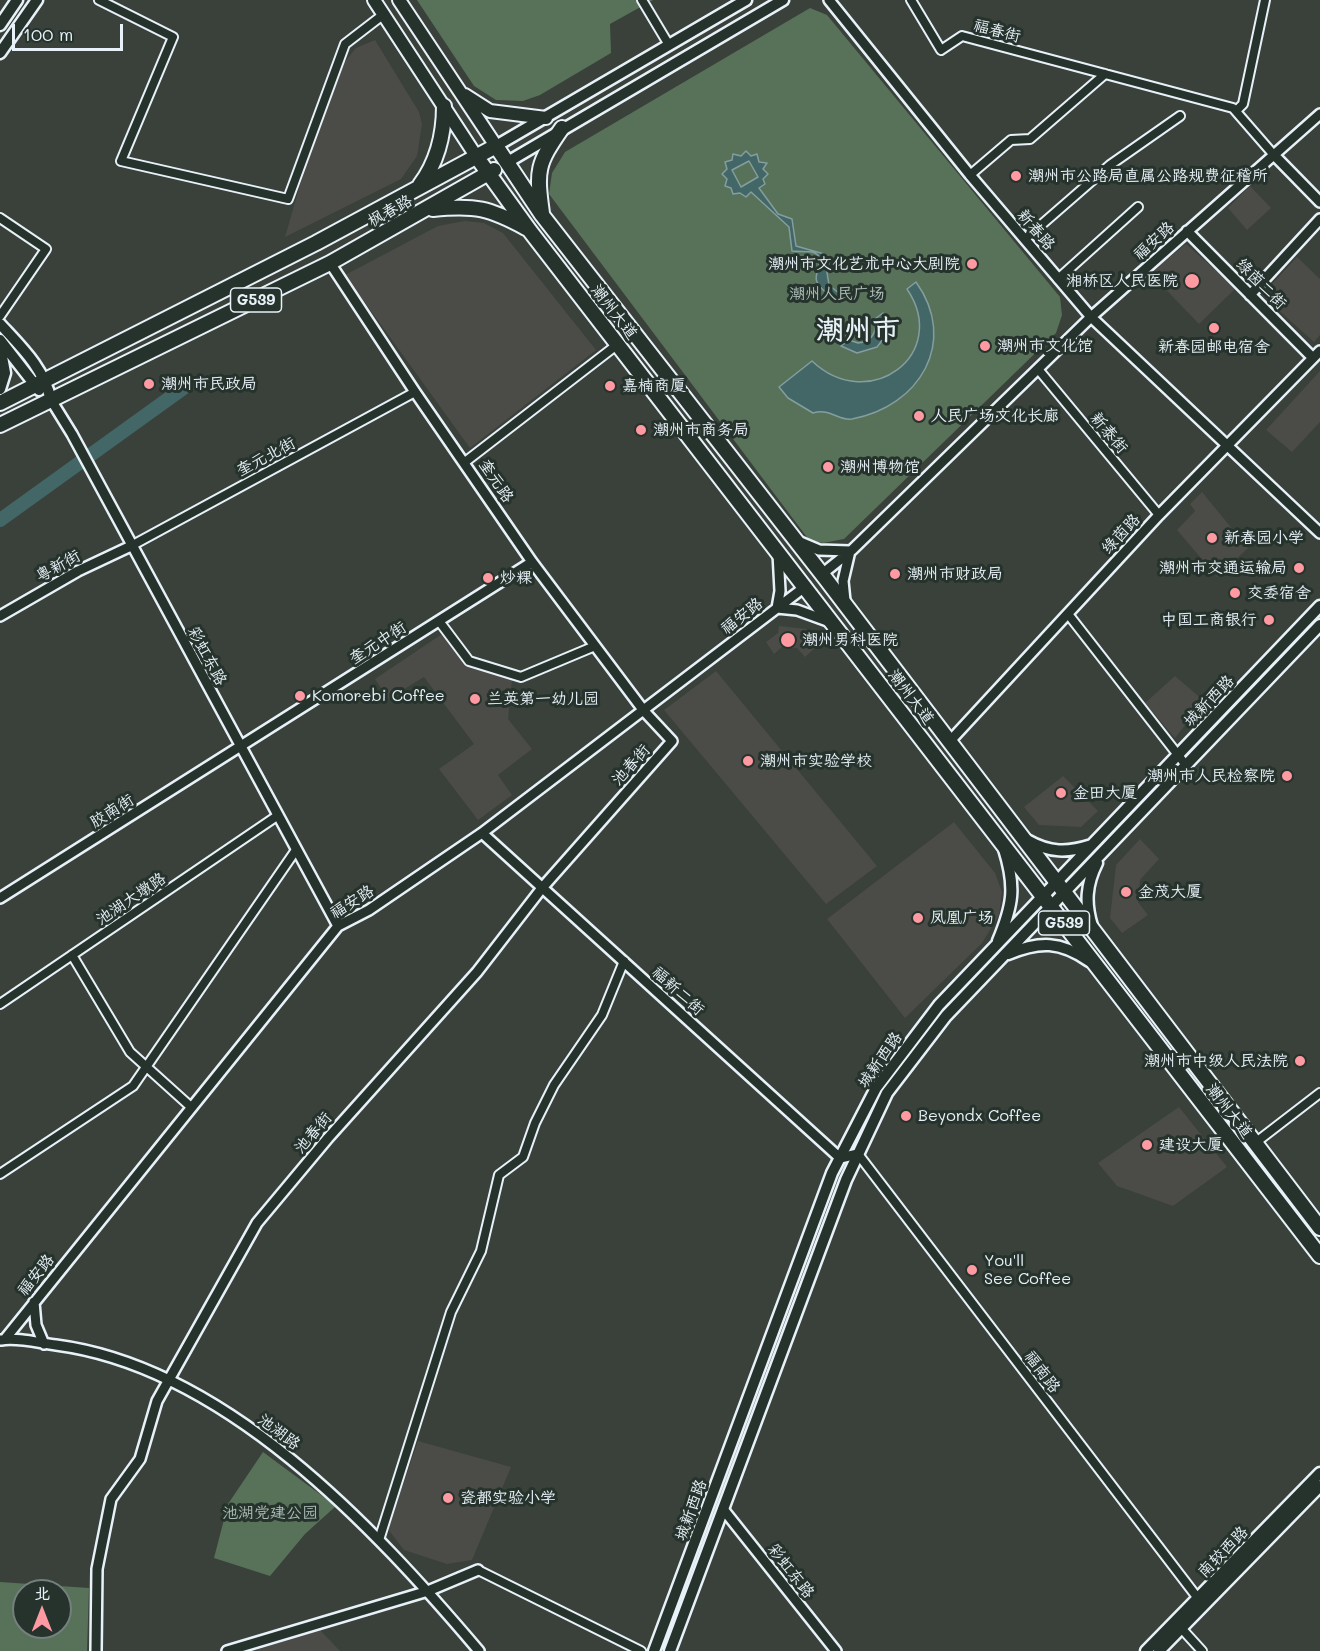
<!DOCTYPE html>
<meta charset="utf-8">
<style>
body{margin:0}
#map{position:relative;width:1320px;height:1651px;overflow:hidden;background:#3a403a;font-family:Mali,"LXGW WenKai TC",sans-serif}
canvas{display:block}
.north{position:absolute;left:12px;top:1579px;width:60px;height:60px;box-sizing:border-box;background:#26332d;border:2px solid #747f7e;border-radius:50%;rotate:0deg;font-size:16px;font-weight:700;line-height:24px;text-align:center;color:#e8f1f8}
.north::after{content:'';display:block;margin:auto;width:21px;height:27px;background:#ff9aa2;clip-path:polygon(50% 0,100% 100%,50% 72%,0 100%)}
.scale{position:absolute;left:12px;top:24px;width:111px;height:27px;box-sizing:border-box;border:3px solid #e8f1f8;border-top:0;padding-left:8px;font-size:18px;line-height:21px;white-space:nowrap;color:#e8f1f8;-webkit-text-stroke:4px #26332d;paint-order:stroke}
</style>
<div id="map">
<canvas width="1320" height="1651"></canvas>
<div class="north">北</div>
<div class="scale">100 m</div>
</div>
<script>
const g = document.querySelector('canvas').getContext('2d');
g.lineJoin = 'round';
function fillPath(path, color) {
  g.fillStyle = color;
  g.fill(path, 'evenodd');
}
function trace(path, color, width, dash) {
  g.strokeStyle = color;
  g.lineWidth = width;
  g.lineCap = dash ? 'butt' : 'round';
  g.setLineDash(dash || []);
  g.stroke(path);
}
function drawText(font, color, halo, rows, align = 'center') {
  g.font = font + ' Mali,"LXGW WenKai TC",sans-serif';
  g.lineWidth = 6;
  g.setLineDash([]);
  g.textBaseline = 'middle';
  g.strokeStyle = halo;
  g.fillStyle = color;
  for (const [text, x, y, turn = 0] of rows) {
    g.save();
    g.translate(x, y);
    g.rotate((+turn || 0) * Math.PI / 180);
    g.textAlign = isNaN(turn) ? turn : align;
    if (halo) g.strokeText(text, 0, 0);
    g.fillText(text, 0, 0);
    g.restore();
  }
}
fillPath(new Path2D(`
 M375,40L419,112L422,124L417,156L401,179L285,237L318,123L343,64L356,48Z
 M1250,186L1271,208L1247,230L1228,208Z
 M465,221L484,223L503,233L596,350L470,448L345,275L438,226Z
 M1186,244L1236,288L1199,324L1150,273Z
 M1297,257L1320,279V335L1314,342L1262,295Z
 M1320,371V422L1292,452L1266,430Z
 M1202,492L1248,548L1217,577L1177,530L1195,511L1190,504Z
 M779,626L807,629L806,638L815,648L805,657L797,648L782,647L774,654L766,642L778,633Z
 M442,634L465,664L512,679L508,719L532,749L498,775L512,795L478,820L439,769L474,744L424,677L388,699L375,679Z
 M716,671L877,866L826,904L664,710Z
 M1175,676L1204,701L1175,738L1145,703Z
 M1063,776L1098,811L1081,827L1039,825L1024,807Z
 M954,822L995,873L1002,892L999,915L982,943L905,1018L827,919Z
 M1140,839L1159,859L1140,880L1138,902L1148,915L1122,933L1110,918L1116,865Z
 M1179,1107L1227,1167L1173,1206L1117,1186L1098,1163Z
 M418,1441L511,1467L472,1560L447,1564L404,1550L388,1529Z
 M320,1630L340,1651H258V1649Z`), '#4b4c47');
fillPath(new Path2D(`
 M417,0H653L610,24L611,53L540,95L523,101L496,100L474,86Z
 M810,8L827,15L1060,297L1062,315L1056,333L844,539L823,543L809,540L549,194L552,173L565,152Z
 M263,1452L336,1506L305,1534L270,1576L214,1558L228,1504Z
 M0,1582L89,1588L87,1651H0ZM24,1591H60V1627H24Z`), '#577259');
const water = new Path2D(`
 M746,151L751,156L757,154L759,162L767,163L763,169L768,174L763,179L765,184L759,188L778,214L792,219L796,246L824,254L829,285L841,295L835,300C829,295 820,289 817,282C812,273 829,256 812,252C806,251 799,252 792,251L789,227L751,192L746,197L740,193L733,194L731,188L725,186L727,179L722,174L727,169L725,162L732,160L733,154L741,156ZM749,161L758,177L741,187L732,170Z
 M916,282C959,342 919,407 852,419C838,421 831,408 813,413L788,398L779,387L812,361C869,415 951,354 907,289Z
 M883,313C889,325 886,337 877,347L857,353L841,346L849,340L858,343C872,342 877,332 875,319Z`);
fillPath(water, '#426766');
trace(water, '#849ea0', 1.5);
trace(new Path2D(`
 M0,520L189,384`), '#426766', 14);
const minor = new Path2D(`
 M99,0L173,37L121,161L288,199L345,44L384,14
 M642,0L669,45
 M911,0L941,50L962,36L1233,108L1273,154
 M1236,111L1243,104L1265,0
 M970,175L1011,140L1030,139L1105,74
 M0,218L46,249L0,316
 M1025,239L1110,165L1180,116
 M1058,279L1138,207
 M1038,369L1159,515
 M465,462L618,344
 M131,546L415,392
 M1068,614L1185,764
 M439,621L469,661L521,677L595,646
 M72,955L130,1052L191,1107
 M0,1004L277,816
 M1255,1143L1320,1093
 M858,1154L1200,1601
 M0,1174L133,1086L296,850
 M379,1540L451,1312L481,1251L499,1175L523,1157L535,1123L554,1085L602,1015L624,961
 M478,1570L641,1651
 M1182,1629L1202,1651`);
const tertiary = new Path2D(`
 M829,0L970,175L1091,317L1320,533
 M1273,154L1320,202
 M1187,231L1313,358
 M1250,295L1320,219
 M51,400L72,434L338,926
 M800,542L819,550L850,551L843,581L845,601
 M778,553L780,591L777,608L797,610L830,622
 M822,574L852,550L1091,317L1320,114
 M0,616L78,571L131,546
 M950,741L1159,515L1320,351
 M482,833L840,1158L858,1154
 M0,898L532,562
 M34,1302L36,1325L44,1344
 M5,1339L338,926L369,910L482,833L806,586
 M1,1340C18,1337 39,1343 56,1345C225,1367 374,1527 479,1651
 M723,1509L836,1651
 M96,1651L97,1569L111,1499L140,1459L157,1401L257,1223L328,1138L477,972L542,888L672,741L644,711L532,562L415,392L330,263
 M227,1651L428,1591L478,1570`);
const secondary = new Path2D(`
 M0,25L17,0
 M0,53L37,0
 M496,146L746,0
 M506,163L783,0
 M0,324C22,348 43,367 51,400
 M0,340L39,390
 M0,346L5,373L0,389
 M1027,840C1050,853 1067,853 1092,845
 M1092,926C1085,903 1086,885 1097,863
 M998,941C1013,905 1016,887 1004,849
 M1008,954C1040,941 1060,941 1089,961
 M654,1651L832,1173L876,1088L939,1005L1320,606
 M670,1651L846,1180L887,1093L946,1016L1320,625
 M1146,1651L1320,1473
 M1159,1651L1320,1486`);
const primary = new Path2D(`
 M374,0L476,156
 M399,0L496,146
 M465,95L490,111L546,118`);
const trunk = new Path2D(`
 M476,156L530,231L1320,1256
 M420,185C438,161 444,135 444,106
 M433,209C476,205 489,208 526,228
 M542,213C536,170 537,164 562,128
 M0,403L316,243L496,146L542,215L825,578L1320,1228
 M0,425L330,263L494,170`);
trace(minor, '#e8f1f8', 12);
trace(tertiary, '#e8f1f8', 14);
trace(secondary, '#e8f1f8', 15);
trace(primary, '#e8f1f8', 16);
trace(trunk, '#e8f1f8', 18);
trace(minor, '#26332d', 8);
trace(tertiary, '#26332d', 9);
trace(secondary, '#26332d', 10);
trace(primary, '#26332d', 12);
trace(trunk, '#26332d', 14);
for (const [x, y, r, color] of [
 [1016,176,6,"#ff9aa2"],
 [972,264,6,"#ff9aa2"],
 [1192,281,8,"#ff9aa2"],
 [1214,328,6,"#ff9aa2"],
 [985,346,6,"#ff9aa2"],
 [149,384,6,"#ff9aa2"],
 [610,386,6,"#ff9aa2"],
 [919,416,6,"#ff9aa2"],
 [641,430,6,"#ff9aa2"],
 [828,467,6,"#ff9aa2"],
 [1212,538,6,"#ff9aa2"],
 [1299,568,6,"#ff9aa2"],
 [895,574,6,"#ff9aa2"],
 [488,578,6,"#ff9aa2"],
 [1235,593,6,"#ff9aa2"],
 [1269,620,6,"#ff9aa2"],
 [788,640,8,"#ff9aa2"],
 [300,696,6,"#ff9aa2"],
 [475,699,6,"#ff9aa2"],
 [748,761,6,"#ff9aa2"],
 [1287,776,6,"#ff9aa2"],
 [1061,793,6,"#ff9aa2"],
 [1126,892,6,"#ff9aa2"],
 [918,918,6,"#ff9aa2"],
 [1300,1061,6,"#ff9aa2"],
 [906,1116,6,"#ff9aa2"],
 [1147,1145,6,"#ff9aa2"],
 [972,1270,6,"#ff9aa2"],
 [448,1498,6,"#ff9aa2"]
]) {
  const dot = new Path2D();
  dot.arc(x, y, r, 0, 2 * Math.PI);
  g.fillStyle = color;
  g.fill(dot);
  trace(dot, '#26332d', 2);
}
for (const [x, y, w] of [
 [256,300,51],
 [1064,923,51]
]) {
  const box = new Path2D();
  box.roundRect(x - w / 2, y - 12, w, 24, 4.5);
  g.fillStyle = '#26332d';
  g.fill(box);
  trace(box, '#e8f1f8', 1.5);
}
drawText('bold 15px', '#e8f1f8', null, [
 ["G539",256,300],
 ["G539",1064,923]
]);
drawText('16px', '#e8f1f8', '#26332d', [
 ["福春街",997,31,15],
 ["枫春路",390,211,-29],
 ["新春路",1036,230,49],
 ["福安路",1154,241,-42],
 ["绿茵二街",1261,284,45],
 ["潮州大道",614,312,52],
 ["新泰街",1109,433,50],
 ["奎元北街",266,457,-28],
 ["奎元路",496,481,56],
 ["绿茵路",1121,534,-47],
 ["粤新街",58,566,-29],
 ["福安路",742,616,-38],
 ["奎元中街",378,643,-33],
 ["彩虹东路",207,656,62],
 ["潮州大道",911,697,53],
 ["城新西路",1209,701,-46],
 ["池春街",631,765,-48],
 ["胶南街",112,811,-32],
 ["池湖大墩路",131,899,-34],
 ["福安路",352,902,-32],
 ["福新二街",678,991,42],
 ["城新西路",880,1060,-55],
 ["潮州大道",1229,1111,52],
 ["池春街",313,1133,-50],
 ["福安路",36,1275,-51],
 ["福南路",1042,1372,53],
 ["池湖路",279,1432,37],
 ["城新西路",691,1510,-70],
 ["南较西路",1223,1552,-46],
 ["彩虹东路",791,1571,52]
]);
drawText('16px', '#e8f1f8', '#26332d', [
 ["潮州市公路局直属公路规费征稽所",1028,176],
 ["潮州市文化艺术中心大剧院",960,264,"right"],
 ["湘桥区人民医院",1178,281,"right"],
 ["潮州市文化馆",997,346],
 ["新春园邮电宿舍",1214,347,"center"],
 ["潮州市民政局",161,384],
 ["嘉楠商厦",622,386],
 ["人民广场文化长廊",931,416],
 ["潮州市商务局",653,430],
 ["潮州博物馆",840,467],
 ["新春园小学",1224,538],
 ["潮州市交通运输局",1287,568,"right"],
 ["潮州市财政局",907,574],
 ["炒粿",500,578],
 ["交委宿舍",1247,593],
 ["中国工商银行",1257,620,"right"],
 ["潮州男科医院",802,640],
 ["Komorebi Coffee",312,696],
 ["兰英第一幼儿园",487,699],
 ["潮州市实验学校",760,761],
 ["潮州市人民检察院",1275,776,"right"],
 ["金田大厦",1073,793],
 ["金茂大厦",1138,892],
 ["凤凰广场",930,918],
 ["潮州市中级人民法院",1288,1061,"right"],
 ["Beyondx Coffee",918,1116],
 ["建设大厦",1159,1145],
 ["You'll",984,1261],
 ["See Coffee",984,1279],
 ["瓷都实验小学",460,1498]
], 'left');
drawText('16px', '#aebeb8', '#26332d', [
 ["潮州人民广场",837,294],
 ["池湖党建公园",270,1513]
]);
drawText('bold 28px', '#e8f1f8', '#26332d', [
 ["潮州市",858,330]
]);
</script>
